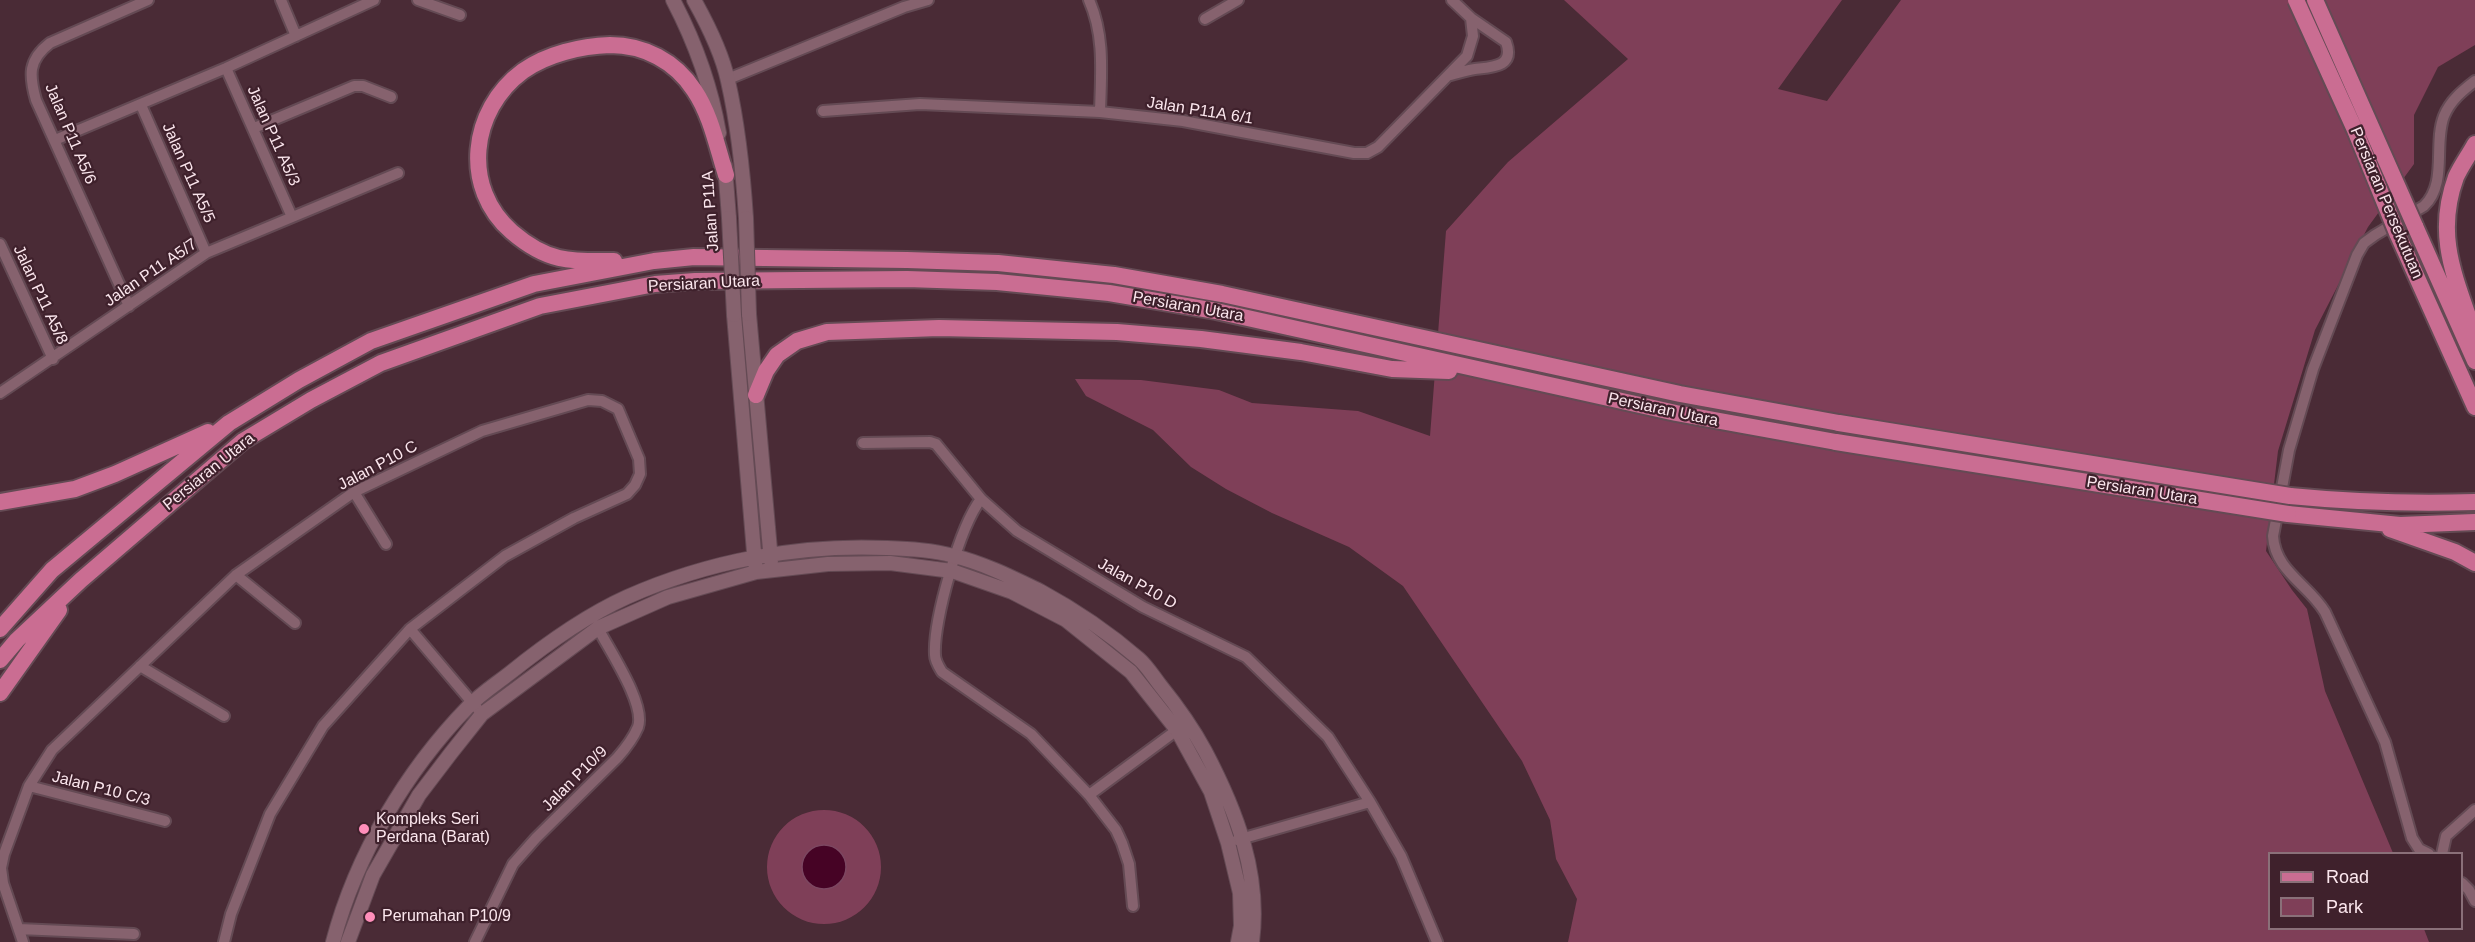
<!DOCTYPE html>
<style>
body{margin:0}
#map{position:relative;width:2475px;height:942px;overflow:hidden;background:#4a2b36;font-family:Arial,sans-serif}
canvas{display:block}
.legend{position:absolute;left:2268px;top:852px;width:195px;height:78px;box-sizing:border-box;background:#3f212c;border:2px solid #8a7079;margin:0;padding:8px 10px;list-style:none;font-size:18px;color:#fbe6ed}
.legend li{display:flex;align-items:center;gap:12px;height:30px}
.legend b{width:30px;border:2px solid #8a7079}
</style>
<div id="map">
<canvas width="2475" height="942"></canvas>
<ul class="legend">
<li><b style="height:8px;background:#ca6d92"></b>Road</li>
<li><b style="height:16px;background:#7f3f58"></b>Park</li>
</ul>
</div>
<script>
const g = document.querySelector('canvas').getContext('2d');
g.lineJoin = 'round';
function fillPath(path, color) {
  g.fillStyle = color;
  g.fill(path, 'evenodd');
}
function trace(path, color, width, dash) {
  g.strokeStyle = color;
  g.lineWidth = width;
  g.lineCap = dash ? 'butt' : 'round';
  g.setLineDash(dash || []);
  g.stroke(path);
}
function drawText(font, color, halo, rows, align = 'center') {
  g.font = font + ' Arial,sans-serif';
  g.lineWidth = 4.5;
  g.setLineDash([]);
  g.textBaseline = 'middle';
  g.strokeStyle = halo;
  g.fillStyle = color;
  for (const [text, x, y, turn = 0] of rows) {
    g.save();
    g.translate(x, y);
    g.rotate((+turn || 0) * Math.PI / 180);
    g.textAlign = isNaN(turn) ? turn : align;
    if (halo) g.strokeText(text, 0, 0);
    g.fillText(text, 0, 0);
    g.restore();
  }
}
fillPath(new Path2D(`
 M1564,0H1842L1778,89L1827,101L1901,0H2475V45L2438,67L2414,115V164L2368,227L2315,330L2278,451L2266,551L2292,590L2307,609L2325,691L2393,853L2270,854V928L2424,929L2429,942H1568L1577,899L1556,859L1550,820L1522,761L1403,586L1349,547L1272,513L1226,489L1191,467L1153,430L1086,396L1075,379L1141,380L1219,390L1252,403L1358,411L1430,436L1446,231L1508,162L1628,59Z
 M767 867a57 57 0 1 1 114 0a57 57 0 1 1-114 0Z`), '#7f3f58');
const water = new Path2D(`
 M802 867a22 22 0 1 1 44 0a22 22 0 1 1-44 0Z`);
fillPath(water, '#460325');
trace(water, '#7c4761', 1.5);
const minor = new Path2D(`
 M281,0L296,36
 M418,0L460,15
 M1089,0C1105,36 1101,74 1100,112
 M1205,19L1238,0
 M226,68L292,217
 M1451,75C1459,73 1467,70 1475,69C1493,67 1515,67 1506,42L1471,18
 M728,79L904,7L928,0
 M141,105L206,253
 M823,111L920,104L1100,112L1183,121L1354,153H1367L1378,147L1467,56L1473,36L1471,18L1452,0
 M254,128L354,86H363L391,97
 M55,140L226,68L374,0
 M0,244L53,359
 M129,306L36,100C29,75 28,60 50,43L148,0
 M0,393L206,253L398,173
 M863,443L930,442L936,444L981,499L1017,531L1143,607L1246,657L1328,737L1370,802L1401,856L1437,942
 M354,492L386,544
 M981,499C960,526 933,621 935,655C935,661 939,667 942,672L1031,734L1089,795L1116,830L1122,843L1129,864L1133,906
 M236,575L295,623
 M410,629L482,714
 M140,666L224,716
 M29,786L165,821
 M1089,795L1177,730
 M1237,840L1370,802
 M2429,854L2419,849L2412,838L2385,742L2325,612C2308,584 2275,571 2273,536L2289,450L2313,369L2357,255L2364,243L2375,235L2424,206C2448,183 2433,144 2444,116C2450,101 2462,91 2475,81
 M2442,854L2446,836L2475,810
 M2462,883L2469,890L2475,901
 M19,929L134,934
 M23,942L3,883L1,868L4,854L29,786L52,750L236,575L354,492L482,431L588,400L602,401L618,409L639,459L640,474L635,485L627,494L574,518L505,556L410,629L323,726L270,814L231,914L224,942
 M475,942L513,864L536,838L617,758C625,749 633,739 638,727C646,704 609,650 598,628`);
const tertiary = new Path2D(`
 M673,0C695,42 711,86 719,133
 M694,0C708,25 722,53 728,81C738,125 743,172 746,218
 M725,166L729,218
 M749,314L771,561
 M734,315L755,564
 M333,942C356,855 406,771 468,707C480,694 496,684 510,673C546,644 585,616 627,597C708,561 799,544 887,548C910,549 932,550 954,556C983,563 1013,578 1040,591C1075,610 1109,633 1139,659C1147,666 1153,676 1160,685C1177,706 1192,727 1205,751C1236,810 1261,874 1252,942
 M348,942L373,875L419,795L451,753L482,714L598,628L668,597L756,572L828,564L890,563L952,571L1012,592L1066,620L1131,672L1177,730L1211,792L1228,843L1240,893L1241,926L1238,942`);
const primary = new Path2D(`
 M2475,144C2469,155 2461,166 2456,177C2434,237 2456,279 2475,336
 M2415,226L2475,361
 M2397,233L2475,407
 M614,261C596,261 577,262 559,258C542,254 526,244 512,232C461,188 470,110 523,71C547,54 581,46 610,45C644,45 675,61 694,90C711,115 717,147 726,175
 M756,395L766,371L777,355L797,341L827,332L939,328L1117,332L1201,339L1301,352L1392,369L1449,371
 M2290,496C2352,502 2413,504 2475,502
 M0,502L75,489L115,474L208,432
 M2288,514L2400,525L2475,522
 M2390,529L2455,552L2475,563
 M0,629L52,570L229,423L299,380L371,341L534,284L654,261L694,257L907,260L998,263L1114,275L1222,294L1680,394L1839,423
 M0,660L17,640L81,580L243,441L311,400L381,363L540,306L655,284L695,281L907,279L997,282L1109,293L1216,311L1676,413L1836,442
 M0,693L59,610`);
trace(minor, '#644a54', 14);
trace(tertiary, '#644a54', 16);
trace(primary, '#644a54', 20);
trace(minor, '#86626e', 10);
trace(tertiary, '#86626e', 14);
trace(primary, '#ca6d92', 16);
const tertiaryBridge = new Path2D(`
 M729,218L734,315
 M746,218L749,314`);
const primaryBridge = new Path2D(`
 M2296,0L2355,130L2397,233
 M2315,0L2415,226
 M1839,423L2290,496
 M1836,442L2288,514`);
trace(tertiaryBridge, '#644a54', 16, []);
trace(primaryBridge, '#644a54', 20, []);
trace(tertiaryBridge, '#86626e', 14);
trace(primaryBridge, '#ca6d92', 16);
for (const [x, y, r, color] of [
 [364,829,6,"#ff8eba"],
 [370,917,6,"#ff8eba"]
]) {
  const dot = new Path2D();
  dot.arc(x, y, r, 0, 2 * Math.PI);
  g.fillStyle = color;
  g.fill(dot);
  trace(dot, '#3f212c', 2);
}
drawText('16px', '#fbe6ed', '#3f212c', [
 ["Jalan P11A 6/1",1200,111,9],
 ["Jalan P11 A5/6",70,134,67],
 ["Jalan P11 A5/3",273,136,66],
 ["Jalan P11 A5/5",188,173,66],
 ["Persiaran Persekutuan",2386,203,67],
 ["Jalan P11A",711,211,-94],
 ["Jalan P11 A5/7",151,273,-34],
 ["Persiaran Utara",704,284,-3],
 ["Jalan P11 A5/8",40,295,65],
 ["Persiaran Utara",1188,307,10],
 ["Persiaran Utara",1663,410,12],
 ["Jalan P10 C",378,466,-28],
 ["Persiaran Utara",209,472,-39],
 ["Persiaran Utara",2142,491,9],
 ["Jalan P10 D",1137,584,29],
 ["Jalan P10/9",575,779,-45],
 ["Jalan P10 C/3",101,789,14]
]);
drawText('16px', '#fbe6ed', '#3f212c', [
 ["Kompleks Seri",376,820],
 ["Perdana (Barat)",376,838],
 ["Perumahan P10/9",382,917]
], 'left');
</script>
